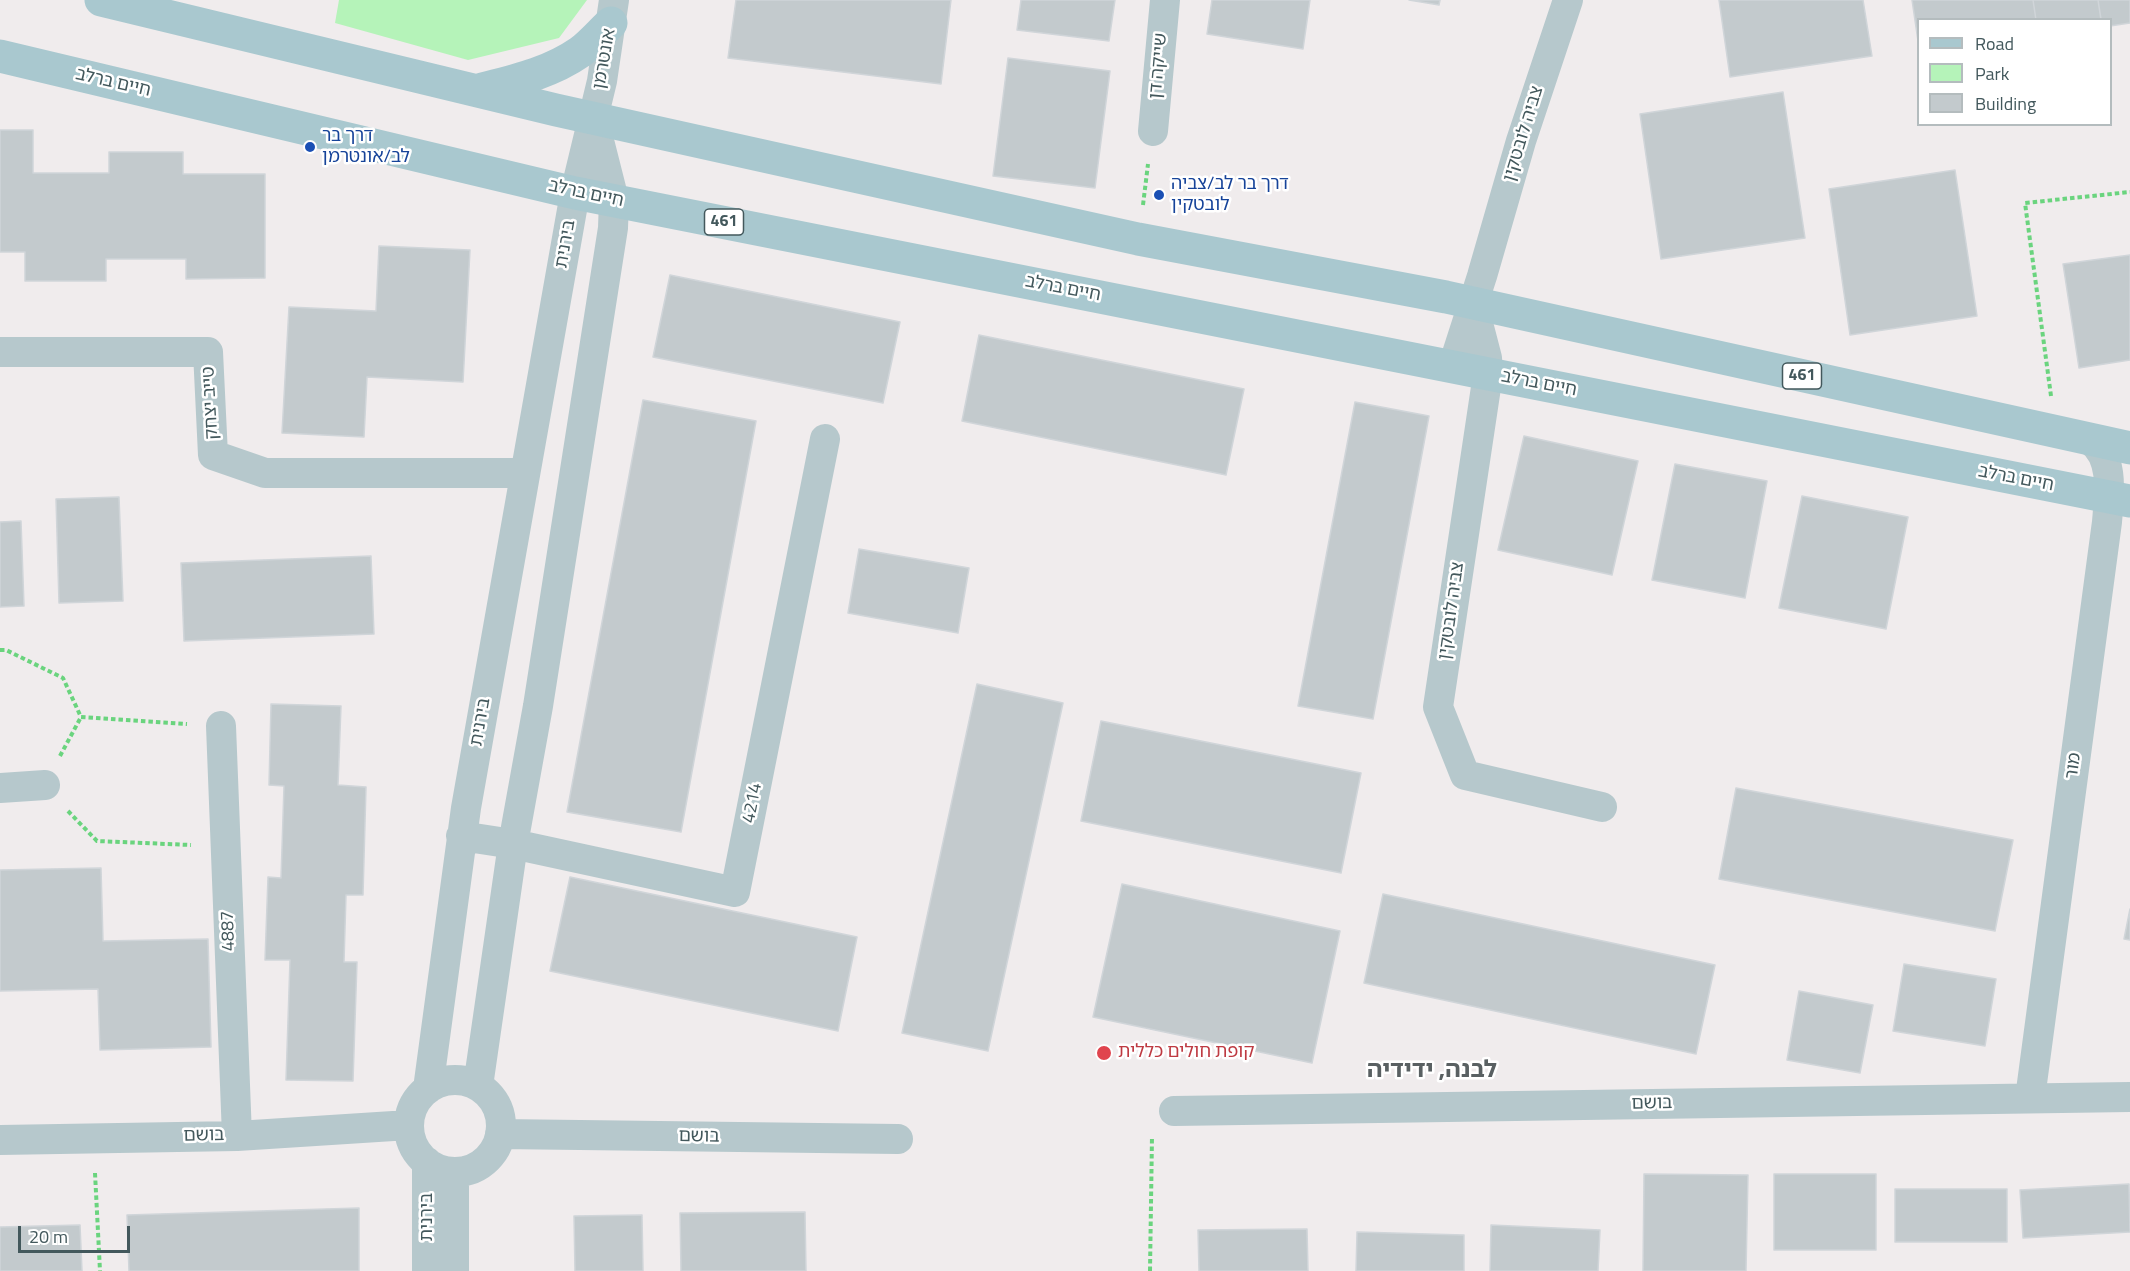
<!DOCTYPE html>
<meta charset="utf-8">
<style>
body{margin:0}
#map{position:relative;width:2130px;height:1271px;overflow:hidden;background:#f0eced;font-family:"Titillium Web",sans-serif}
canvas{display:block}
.legend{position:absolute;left:1917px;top:18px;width:195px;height:108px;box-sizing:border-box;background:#fff;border:2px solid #b4bcbe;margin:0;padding:8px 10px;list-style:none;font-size:18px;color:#43585c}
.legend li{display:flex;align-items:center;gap:12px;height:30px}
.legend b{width:30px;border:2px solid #b4bcbe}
.scale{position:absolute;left:18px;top:1226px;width:112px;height:27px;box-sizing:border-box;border:3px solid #43585c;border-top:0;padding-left:8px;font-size:18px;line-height:21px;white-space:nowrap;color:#43585c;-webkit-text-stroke:4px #fff;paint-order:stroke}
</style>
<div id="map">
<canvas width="2130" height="1271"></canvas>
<ul class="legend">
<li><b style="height:8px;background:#a9c8cf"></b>Road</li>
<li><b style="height:16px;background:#b5f3b9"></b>Park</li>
<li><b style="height:16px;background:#c3cacd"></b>Building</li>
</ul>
<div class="scale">20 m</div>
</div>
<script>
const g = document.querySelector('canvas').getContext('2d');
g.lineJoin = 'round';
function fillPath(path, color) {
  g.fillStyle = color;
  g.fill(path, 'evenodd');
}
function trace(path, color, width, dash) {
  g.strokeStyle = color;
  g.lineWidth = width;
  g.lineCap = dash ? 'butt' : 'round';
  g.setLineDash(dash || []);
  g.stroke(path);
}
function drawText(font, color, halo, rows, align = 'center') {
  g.font = font + ' "Titillium Web","Noto Sans Hebrew",sans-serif';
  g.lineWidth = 5;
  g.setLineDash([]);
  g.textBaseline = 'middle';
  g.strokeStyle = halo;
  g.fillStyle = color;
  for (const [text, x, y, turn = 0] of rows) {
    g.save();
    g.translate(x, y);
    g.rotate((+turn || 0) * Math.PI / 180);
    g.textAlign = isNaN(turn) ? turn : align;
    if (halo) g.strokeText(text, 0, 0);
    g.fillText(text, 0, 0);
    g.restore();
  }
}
fillPath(new Path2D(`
 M339,0H587L559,38L468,60L335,23Z`), '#b5f3b9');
const building = new Path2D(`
 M736,0H951L941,84L728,58Z
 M1021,0H1115L1109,41L1017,30Z
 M1212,0H1310L1303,49L1207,34Z
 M1409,0H1440L1439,5Z
 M1719,0H1863L1872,56L1730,77Z
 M1912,0H2033L2036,20H1918V41Z
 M2033,0H2098L2101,19L2036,20Z
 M2098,0H2130V23L2110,26V20H2101Z
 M1008,58L1110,71L1095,188L993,176Z
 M1783,92L1805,238L1661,259L1640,114Z
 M0,130H33V173H109V152H183V174H265V278L186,279V259H106V281H25V252H0Z
 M1955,170L1977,316L1850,335L1829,189Z
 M379,246L470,250L463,382L367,377L364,437L282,433L289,307L376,311Z
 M2130,255V360L2079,368L2063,264Z
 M670,275L900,322L883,403L653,357Z
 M979,335L1244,389L1226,475L962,421Z
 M643,400L756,421L681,832L567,812Z
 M1355,402L1429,416L1373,719L1298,706Z
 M1524,436L1638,461L1612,575L1498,550Z
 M1675,464L1767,481L1745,598L1652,580Z
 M1802,496L1908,517L1886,629L1779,608Z
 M119,497L123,601L59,603L56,499Z
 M21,521L24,606L0,607V522Z
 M859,549L969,568L958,633L848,613Z
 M371,556L374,634L184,641L181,563Z
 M977,684L1063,703L988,1051L902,1033Z
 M271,704L341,706L338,785L366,787L363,895H346L344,962H357L353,1081L286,1080L290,960H265L268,877L281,878L284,786L269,785Z
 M1101,721L1361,773L1341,873L1081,821Z
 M1736,788L2013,840L1995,931L1719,879Z
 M101,868L103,941L208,939L211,1047L100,1050L98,989L0,991V870Z
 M570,877L857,937L838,1031L550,971Z
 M1122,884L1340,931L1312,1063L1093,1017Z
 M1383,894L1715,965L1696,1054L1364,983Z
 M2130,909V940L2124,939Z
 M1904,964L1996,979L1985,1046L1893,1031Z
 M1799,991L1873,1005L1860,1073L1787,1060Z
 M1644,1174L1748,1175L1746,1271H1643Z
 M1774,1174H1876V1250H1774Z
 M2129,1184L2130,1232L2023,1238L2020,1190Z
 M1895,1189H2007V1242H1895Z
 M359,1208V1271H129L127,1215Z
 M805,1212L806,1271H681L680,1213Z
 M642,1215L643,1271H575L574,1216Z
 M80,1225L82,1271H0V1227Z
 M1491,1225L1600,1230L1598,1271H1490Z
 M1307,1229L1308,1271H1199L1198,1230Z
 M1357,1232L1464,1235V1271H1356Z`);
fillPath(building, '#c3cacd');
trace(building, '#d0d5d9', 1.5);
trace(new Path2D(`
 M1143,205L1148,164
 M2051,396L2025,203L2130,192
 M0,650H6L63,678L81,717L187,724
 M60,756L81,717
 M68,811L97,841L191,845
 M95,1173L100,1271
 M1150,1271L1152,1136`), '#6ad47e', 4, [4.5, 3]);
trace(new Path2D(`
 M1153,131L1165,0
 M1473,304L1487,358L1488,374L1438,707L1465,775L1602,807
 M0,352H208L213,455L265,473H525
 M1453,366L1482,276L1521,141L1568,0
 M221,726L237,1136
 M0,788L45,785
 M461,836L513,844L735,892L825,439
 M409 1126a46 46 0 1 1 92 0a46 46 0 1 1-92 0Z
 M478,1086L513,844L538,706L613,228L614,200L594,121
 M428,1089L466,808L575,193L602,81L614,0
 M2030,1098L2107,522C2109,496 2115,457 2090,440
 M1174,1111L2130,1097
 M500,1134L898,1139
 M0,1140L237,1136L409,1125
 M427,1162V1271
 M454,1271V1172`), '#b6c8cc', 30);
trace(new Path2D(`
 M101,0L556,110L1138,239L1446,297L2130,448
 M0,56L575,193L2130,501
 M479,90C514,81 550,73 580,52C591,44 601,32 611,23`), '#a9c8cf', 33);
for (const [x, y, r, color] of [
 [310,147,6,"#1a4fb4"],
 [1159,195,6,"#1a4fb4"],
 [1104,1053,8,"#e0444e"]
]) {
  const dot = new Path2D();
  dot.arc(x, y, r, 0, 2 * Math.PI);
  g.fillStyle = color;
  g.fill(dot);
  trace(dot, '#fff', 2);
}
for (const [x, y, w] of [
 [724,222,39],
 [1802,376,39]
]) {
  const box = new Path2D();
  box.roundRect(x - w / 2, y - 13, w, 26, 4.5);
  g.fillStyle = '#fff';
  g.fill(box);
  trace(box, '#43585c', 1.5);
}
drawText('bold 16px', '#43585c', null, [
 ["461",724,222],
 ["461",1802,376]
]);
drawText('18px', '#43585c', '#fff', [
 ["אונטרמן",605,59,-80],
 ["שייקה דן",1159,66,-85],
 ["חיים ברלב",113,83,13],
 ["צביה לובטקין",1524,134,-73],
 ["חיים ברלב",586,194,12],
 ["בירנית",566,244,-80],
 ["חיים ברלב",1063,289,11],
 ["חיים ברלב",1539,384,11],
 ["טייב יצחק",211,403,-93],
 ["חיים ברלב",2016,479,11],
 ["צביה לובטקין",1452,611,-82],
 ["בירנית",481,722,-80],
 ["מור",2074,766,-82],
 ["4214",753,803,-79],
 ["4887",229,931,-92],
 ["בושם",1652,1104,-1],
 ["בושם",204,1136,-1],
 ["בושם",699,1137,1],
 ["בירנית",428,1217,-90]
]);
drawText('18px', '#164399', '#fff', [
 ["דרך בר",322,137],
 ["לב/אונטרמן",322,158],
 ["דרך בר לב/צביה",1171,185],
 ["לובטקין",1171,206]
], 'left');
drawText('18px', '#be3a42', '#fff', [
 ["קופת חולים כללית",1118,1053]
], 'left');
drawText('bold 24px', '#596062', '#fff', [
 ["לבנה, ידידיה",1432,1071]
]);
</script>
